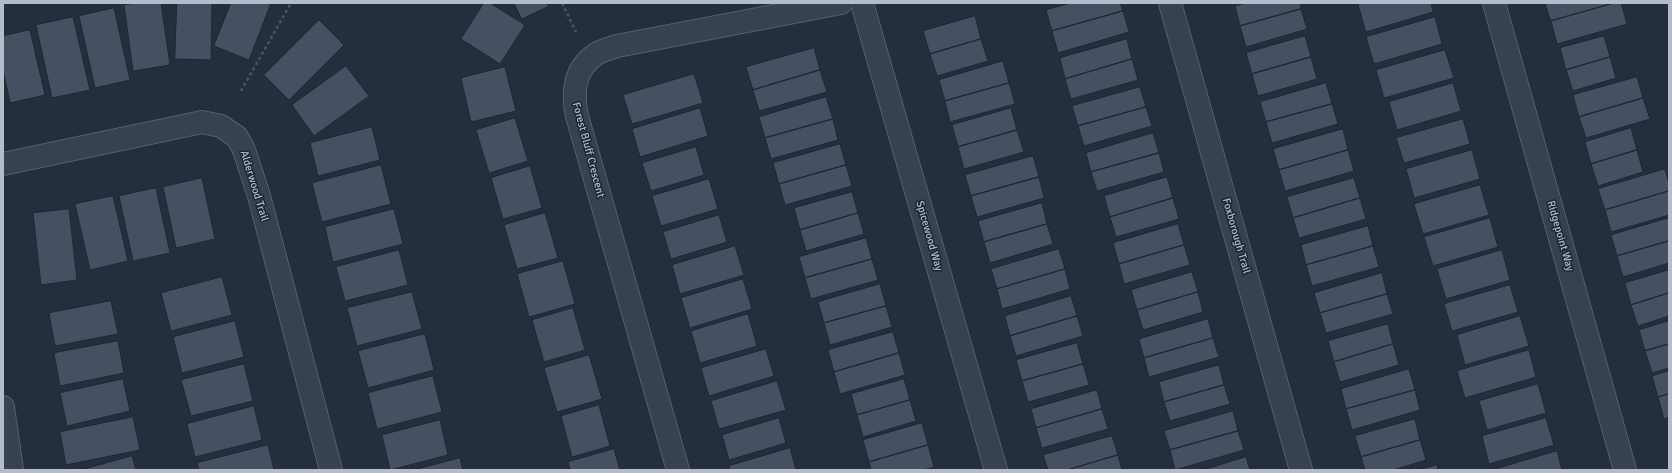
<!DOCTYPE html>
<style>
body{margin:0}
#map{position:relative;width:1672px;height:473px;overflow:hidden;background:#242f3e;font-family:Signika,sans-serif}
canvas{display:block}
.frame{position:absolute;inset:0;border:4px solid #b4bcc9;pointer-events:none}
</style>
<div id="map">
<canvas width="1672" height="473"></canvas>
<div class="frame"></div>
</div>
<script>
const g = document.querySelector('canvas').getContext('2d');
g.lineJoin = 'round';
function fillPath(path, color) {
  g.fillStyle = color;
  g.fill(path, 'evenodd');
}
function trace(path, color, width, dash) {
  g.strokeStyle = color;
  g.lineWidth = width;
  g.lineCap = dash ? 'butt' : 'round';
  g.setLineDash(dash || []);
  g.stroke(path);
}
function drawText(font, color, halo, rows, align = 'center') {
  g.font = font + ' Signika,sans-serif';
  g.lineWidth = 3;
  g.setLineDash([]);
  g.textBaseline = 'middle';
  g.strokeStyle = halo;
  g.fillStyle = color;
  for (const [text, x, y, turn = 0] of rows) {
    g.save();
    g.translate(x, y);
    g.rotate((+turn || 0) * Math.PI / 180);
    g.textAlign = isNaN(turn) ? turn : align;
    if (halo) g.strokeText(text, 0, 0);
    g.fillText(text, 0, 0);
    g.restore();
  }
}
const building = new Path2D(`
 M136,3H161L170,65L133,71L124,5Z
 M177,3H212L211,60L175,59Z
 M231,3H271L249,60L214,46Z
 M484,3H490L525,25L500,64L461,39Z
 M514,3H547L549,6L522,19Z
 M1071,3H1120L1123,11L1052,31L1046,10Z
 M1247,3H1300L1301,9L1240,26L1235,6Z
 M1358,3H1431L1433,12L1366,32Z
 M1545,3H1614L1551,21Z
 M1614,3H1621L1627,24L1557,44L1551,21Z
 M114,8L130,80L95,88L79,16Z
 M1301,9L1307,29L1246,47L1240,26Z
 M1123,11L1129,32L1058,53L1052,31Z
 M975,16L981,39L930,54L923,31Z
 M73,17L90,90L52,98L36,25Z
 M1435,17L1442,44L1374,64L1366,37Z
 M319,20L344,45L289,100L264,75Z
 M30,30L45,95L10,103L3,70V36Z
 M1305,36L1311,57L1252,74L1246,53Z
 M1604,36L1610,57L1566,70L1560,48Z
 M981,39L988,61L937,76L930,54Z
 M1127,39L1132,59L1065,79L1060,58Z
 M814,48L820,70L753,90L746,67Z
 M1445,50L1454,78L1384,98L1376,70Z
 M1311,57L1317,79L1258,96L1252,74Z
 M1610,57L1616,78L1573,91L1566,70Z
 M1132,59L1138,80L1071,99L1065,79Z
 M1003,61L1009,83L945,101L939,80Z
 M346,66L369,96L314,136L292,105Z
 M505,67L516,111L471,122L461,78Z
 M820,70L827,92L759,111L753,90Z
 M694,74L703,103L632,124L623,95Z
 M1637,77L1643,98L1579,117L1573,95Z
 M1009,83L1015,104L950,122L945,101Z
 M1326,83L1332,104L1266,122L1260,102Z
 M1453,83L1461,111L1397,130L1389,102Z
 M1140,87L1146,107L1078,126L1072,106Z
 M826,97L833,119L765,138L759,117Z
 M1643,98L1650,119L1586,138L1579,117Z
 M1332,104L1338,124L1272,143L1266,122Z
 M1146,107L1152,126L1084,146L1078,126Z
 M700,108L708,136L640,157L632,129Z
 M1011,108L1017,130L958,147L952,125Z
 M515,118L528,161L489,173L476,130Z
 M833,119L838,140L771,159L765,138Z
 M1463,119L1470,144L1404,163L1396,138Z
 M372,127L380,160L318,176L310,143Z
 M1631,128L1637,150L1591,164L1585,142Z
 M1343,129L1348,150L1279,170L1273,149Z
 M1017,130L1024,152L964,169L958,147Z
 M1153,133L1159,153L1091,172L1086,153Z
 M840,144L846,165L779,184L773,163Z
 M696,147L704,175L651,191L642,163Z
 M1348,150L1354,171L1285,191L1279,170Z
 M1472,150L1480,179L1414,198L1406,169Z
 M1637,150L1643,172L1598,186L1591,164Z
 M1159,153L1164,172L1097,191L1091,172Z
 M1033,156L1039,177L971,196L965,175Z
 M381,165L391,204L322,222L312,183Z
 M846,165L852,186L785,205L779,184Z
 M530,166L542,208L503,219L491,178Z
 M1665,169L1669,184V191L1605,210L1598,189Z
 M1039,177L1044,198L977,217L971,196Z
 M1167,177L1173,198L1110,217L1104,196Z
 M202,178L215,239L176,248L163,187Z
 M1354,178L1360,198L1293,218L1287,197Z
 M709,179L718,209L661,226L652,196Z
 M1480,185L1489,215L1423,234L1414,204Z
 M156,188L170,253L133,261L119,196Z
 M1669,191V215L1611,232L1605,210Z
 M852,192L858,213L800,230L794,208Z
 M113,196L128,261L90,270L75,204Z
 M1173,198L1179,219L1116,237L1110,217Z
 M1360,198L1366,219L1299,238L1293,218Z
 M1042,203L1047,224L984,242L978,221Z
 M69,209L77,280L41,285L33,213Z
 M394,209L403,244L333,262L325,227Z
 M545,213L558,258L517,269L504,225Z
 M858,213L864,234L806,251L800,230Z
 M719,215L727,242L671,259L663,232Z
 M1490,218L1498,247L1433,266L1424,237Z
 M1669,218V241L1617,256L1611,235Z
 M1047,224L1053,244L990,263L984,242Z
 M1178,224L1184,245L1119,264L1113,243Z
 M1368,226L1373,246L1306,265L1301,245Z
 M866,238L872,259L805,278L799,257Z
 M1669,241V263L1623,277L1617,256Z
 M1184,245L1190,265L1124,284L1119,264Z
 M735,246L744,275L680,294L672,265Z
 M1373,246L1379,267L1312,286L1306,265Z
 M1059,249L1065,269L997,289L991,269Z
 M399,250L408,285L345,301L336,267Z
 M1502,250L1510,280L1446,299L1437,269Z
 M872,259L878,280L811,299L805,278Z
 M563,261L575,304L529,317L517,274Z
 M1065,269L1070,289L1002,309L997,289Z
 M1669,270V293L1631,305L1625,283Z
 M1192,272L1198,292L1137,310L1131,290Z
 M1382,273L1387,294L1320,313L1314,293Z
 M222,277L232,315L171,331L161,293Z
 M743,279L752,309L690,328L681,298Z
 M880,284L886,306L824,323L818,302Z
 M1510,285L1518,312L1452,331L1444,304Z
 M412,292L422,329L357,346L347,308Z
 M1198,292L1203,312L1143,330L1137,310Z
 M1669,293V316L1638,326L1631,305Z
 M1387,294L1393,314L1326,333L1320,313Z
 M1071,296L1077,316L1010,336L1005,316Z
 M111,301L118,334L55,346L49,313Z
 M886,306L892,327L830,345L824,323Z
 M573,308L585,350L544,362L532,320Z
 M748,314L757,346L700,363L691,331Z
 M1077,316L1083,336L1016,356L1010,336Z
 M1520,316L1529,346L1465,365L1457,335Z
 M1208,319L1213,338L1144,358L1139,339Z
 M235,321L244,357L182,373L173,337Z
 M1669,321V344L1645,351L1639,330Z
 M1388,324L1393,344L1334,362L1328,341Z
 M893,332L899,353L834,372L828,350Z
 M425,334L434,370L368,388L358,351Z
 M1213,338L1219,357L1149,377L1144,358Z
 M118,341L124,373L60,386L54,353Z
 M1077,343L1083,364L1022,381L1016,360Z
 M1393,344L1399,365L1340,382L1334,362Z
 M1669,344V368L1652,373L1645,351Z
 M766,349L774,376L709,396L701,368Z
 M1529,350L1536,377L1465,398L1457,371Z
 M899,353L905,375L840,394L834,372Z
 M589,355L602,399L557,412L544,368Z
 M244,364L253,401L191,416L181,380Z
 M1083,364L1089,385L1028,402L1022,381Z
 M1219,365L1224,385L1164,402L1159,382Z
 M1409,369L1415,390L1346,409L1341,389Z
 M1669,371V394L1658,397L1652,376Z
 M433,376L442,412L377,429L368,393Z
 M123,379L130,411L67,426L60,393Z
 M904,379L910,400L857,415L851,394Z
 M777,381L786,410L719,429L711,401Z
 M1538,384L1546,413L1487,430L1479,401Z
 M1224,385L1230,404L1170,421L1164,402Z
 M1097,390L1102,409L1036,428L1031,409Z
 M1415,390L1420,410L1352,430L1346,409Z
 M1669,394V417L1664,419L1658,397Z
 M910,400L916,421L863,437L857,415Z
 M599,405L610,446L572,457L561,416Z
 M254,406L262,440L195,457L187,424Z
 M1102,409L1108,429L1042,448L1036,428Z
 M1233,411L1238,431L1170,450L1164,431Z
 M133,417L140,450L66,465L60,432Z
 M779,418L786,443L729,460L722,435Z
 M1546,418L1554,445L1489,464L1482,436Z
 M1415,419L1420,440L1361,457L1355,436Z
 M440,420L448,455L390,470L382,435Z
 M922,423L928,445L869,462L863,440Z
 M1238,431L1244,450L1175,470L1170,450Z
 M1112,436L1118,455L1067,470H1048L1043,455Z
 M1420,440L1426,460L1393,470H1365L1361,457Z
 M268,445L274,470H199L197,463Z
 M928,445L934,467L924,470H871L869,462Z
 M790,448L796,470H730L729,466Z
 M614,449L620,470H570L568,462Z
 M1557,451L1562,470H1492Z
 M1118,455L1122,470H1067Z
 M132,456L136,470H81Z
 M1246,457L1250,470H1203Z
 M460,458L463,470H414Z
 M1437,465L1438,470H1418Z`);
fillPath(building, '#455162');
trace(building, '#1f2835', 1);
const minor = new Path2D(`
 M862,3L996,470
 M1170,3L1301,470
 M1494,3L1625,470
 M3,164L202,122L221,126L237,137L244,150L259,196L331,470
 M3,407L12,470
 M678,470L577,116C572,92 574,69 596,54C602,50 611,48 617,46L841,3`);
trace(minor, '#565f6c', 24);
trace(new Path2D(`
 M562,3L576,32
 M241,91L291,3`), '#44595c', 2.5, [3, 3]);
trace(minor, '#38414e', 22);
drawText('11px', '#b4bcc9', '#1d2633', [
 ["Forest Bluff Crescent",588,150,75],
 ["Alderwood Trail",254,186,73],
 ["Spicewood Way",929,236,74],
 ["Foxborough Trail",1236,236,74],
 ["Ridgepoint Way",1560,236,74]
]);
</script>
